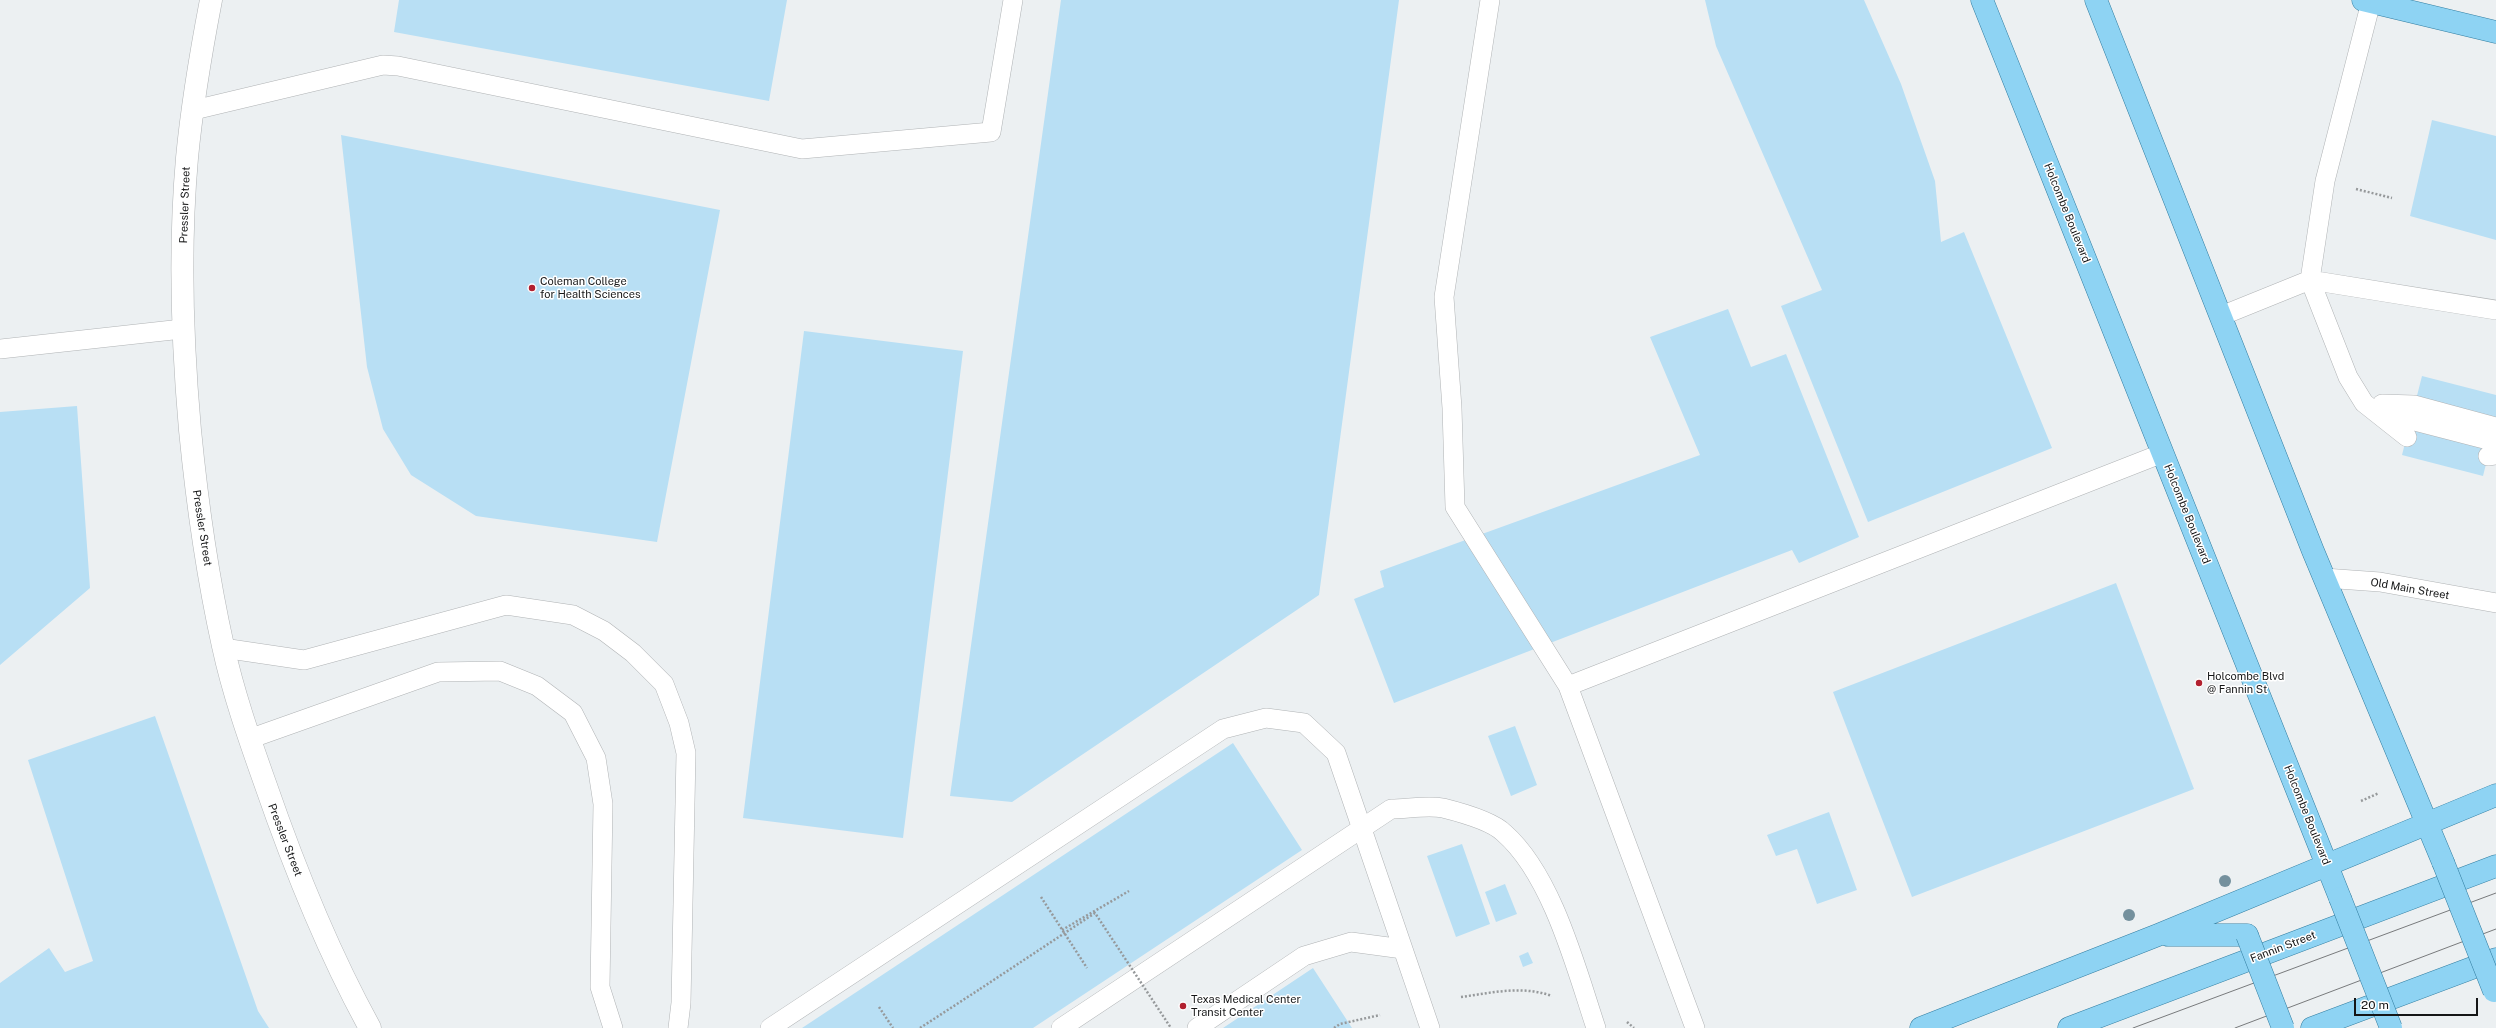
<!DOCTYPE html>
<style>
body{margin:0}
#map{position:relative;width:2496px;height:1028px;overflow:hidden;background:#ecf0f2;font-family:"Public Sans",sans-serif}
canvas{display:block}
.scale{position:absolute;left:2354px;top:998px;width:124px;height:18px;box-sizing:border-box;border:2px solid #151617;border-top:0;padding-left:5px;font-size:12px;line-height:14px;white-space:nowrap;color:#151617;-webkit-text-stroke:3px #fff;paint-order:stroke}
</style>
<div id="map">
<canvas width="2496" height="1028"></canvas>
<div class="scale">20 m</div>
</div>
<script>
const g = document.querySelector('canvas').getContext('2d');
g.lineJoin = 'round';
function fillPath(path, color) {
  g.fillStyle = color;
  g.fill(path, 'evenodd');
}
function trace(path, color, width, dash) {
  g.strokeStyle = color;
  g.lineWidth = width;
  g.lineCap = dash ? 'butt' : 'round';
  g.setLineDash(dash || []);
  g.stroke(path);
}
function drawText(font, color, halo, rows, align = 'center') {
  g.font = font + ' "Public Sans",sans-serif';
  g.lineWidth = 3;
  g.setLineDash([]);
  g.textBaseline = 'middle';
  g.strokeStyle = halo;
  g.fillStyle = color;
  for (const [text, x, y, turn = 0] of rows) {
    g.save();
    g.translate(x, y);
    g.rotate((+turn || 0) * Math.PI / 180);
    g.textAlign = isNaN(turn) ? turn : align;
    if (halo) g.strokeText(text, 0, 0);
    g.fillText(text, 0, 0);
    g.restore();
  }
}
fillPath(new Path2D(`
 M399,0H787L769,101L394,32Z
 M1061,0H1399L1319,595L1012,802L950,796Z
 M1705,0H1864L1901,84L1935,181L1941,242L1964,232L2052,448L1868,522L1781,306L1822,290L1716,46Z
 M2432,120L2496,136V240L2410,216Z
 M341,135L720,210L657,542L476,516L411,475L383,429L367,367Z
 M1728,309L1751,367L1786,354L1859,537L1799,563L1792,550L1394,703L1354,599L1384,587L1380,571L1700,455L1650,337Z
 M804,331L963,351L903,838L743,818Z
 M2422,376L2496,395V424L2483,476L2402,455Z
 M77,406L90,588L0,665V412Z
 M2116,583L2194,789L1912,897L1833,692Z
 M155,716L258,1011L269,1028H0V983L49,948L65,972L93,961L28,760Z
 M1515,726L1537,785L1511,796L1488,736Z
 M1233,743L1302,850L1033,1028H802Z
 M1829,812L1857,890L1817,904L1797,849L1776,856L1767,835Z
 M1462,844L1490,924L1456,937L1427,856Z
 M1505,884L1517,914L1496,922L1485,892Z
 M1528,952L1533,963L1523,967L1519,956Z
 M1313,968L1352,1028H1223Z`), '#b8dff4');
const service = new Path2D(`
 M1490,0L1444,297L1452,408L1455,507L1568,686L1695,1028
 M194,110L383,65L398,66L802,149L991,132L1013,0
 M2310,280L2348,377L2364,403L2407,437
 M2310,280L2496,310
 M2221,316L2310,280L2325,181L2371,2
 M0,349L182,329
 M2382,404L2414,405L2496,427
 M2381,409L2411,420L2496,442
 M2488,456L2496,455
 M2324,578L2380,582L2496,603
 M223,648L304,660L506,605L573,615L604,631L633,653L664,684L679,723L686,753L681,1003L678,1028
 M1568,686L2163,453
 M249,739L438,672L500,671L537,686L573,713L596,758L603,804L600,987L613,1028
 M770,1028L1223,729L1266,718L1304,723L1336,753L1430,1028
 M1061,1028L1391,809C1407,809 1427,805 1443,808C1459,812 1492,821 1504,833C1552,875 1576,968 1596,1028
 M1197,1028L1304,956L1351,942L1403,949`);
const minor = new Path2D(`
 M211,0C201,52 192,105 187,158C179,248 182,340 190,430C197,502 207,574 223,646C233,692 249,738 265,783C294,867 327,950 370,1028`);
const primary = new Path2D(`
 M1982,0L2340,898
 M2096,0L2313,551L2443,862
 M2363,0L2496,32
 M2168,935H2247
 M1921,1028L2158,935L2496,795
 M2069,1028L2496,866
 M2312,1028L2496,959`);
trace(service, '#b0b3b5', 20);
trace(minor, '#b0b3b5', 23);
trace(primary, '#337ea1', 23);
trace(new Path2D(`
 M2356,189L2392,198
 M2361,801L2379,793
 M1041,897L1087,968
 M1062,930L1129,891
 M1461,997C1491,993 1522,985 1552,996
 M879,1007L893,1028
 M1627,1022L1634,1028
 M920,1028L980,989
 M1334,1028L1340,1024L1380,1015`), '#96999b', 2.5, [2, 2]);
trace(service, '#fff', 19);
trace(minor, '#fff', 22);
trace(primary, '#8ed3f3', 22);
trace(new Path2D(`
 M2133,1028L2496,893
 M2235,1028L2496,929`), '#787a7c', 1);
const primaryBridge = new Path2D(`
 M2443,862L2494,991
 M2340,898L2391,1028
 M2247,935L2283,1028`);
trace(primaryBridge, '#337ea1', 23, []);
trace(new Path2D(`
 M980,989L1095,913L1171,1028`), '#96999b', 2.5, [2, 2]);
trace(primaryBridge, '#8ed3f3', 22);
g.fillStyle = '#74909d';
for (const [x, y] of [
 [2225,881],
 [2129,915]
]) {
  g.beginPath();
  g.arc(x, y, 6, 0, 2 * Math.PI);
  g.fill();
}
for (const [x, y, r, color] of [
 [532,288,4,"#b2202f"],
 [2199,683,4,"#b2202f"],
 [1183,1006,4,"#b2202f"]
]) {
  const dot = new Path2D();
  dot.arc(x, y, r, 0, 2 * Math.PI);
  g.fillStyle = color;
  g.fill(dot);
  trace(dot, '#fff', 1.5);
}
drawText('11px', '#151617', '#fff', [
 ["Pressler Street",185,205,-88],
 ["Holcombe Boulevard",2067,213,68],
 ["Holcombe Boulevard",2187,514,68],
 ["Pressler Street",202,528,81],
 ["Old Main Street",2410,589,10],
 ["Holcombe Boulevard",2307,815,68],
 ["Pressler Street",285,840,69],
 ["Fannin Street",2283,947,-21]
]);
drawText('11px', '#151617', '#fff', [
 ["Coleman College",540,282],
 ["for Health Sciences",540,295],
 ["Holcombe Blvd",2207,677],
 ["@ Fannin St",2207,690],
 ["Texas Medical Center",1191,1000],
 ["Transit Center",1191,1013]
], 'left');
</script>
